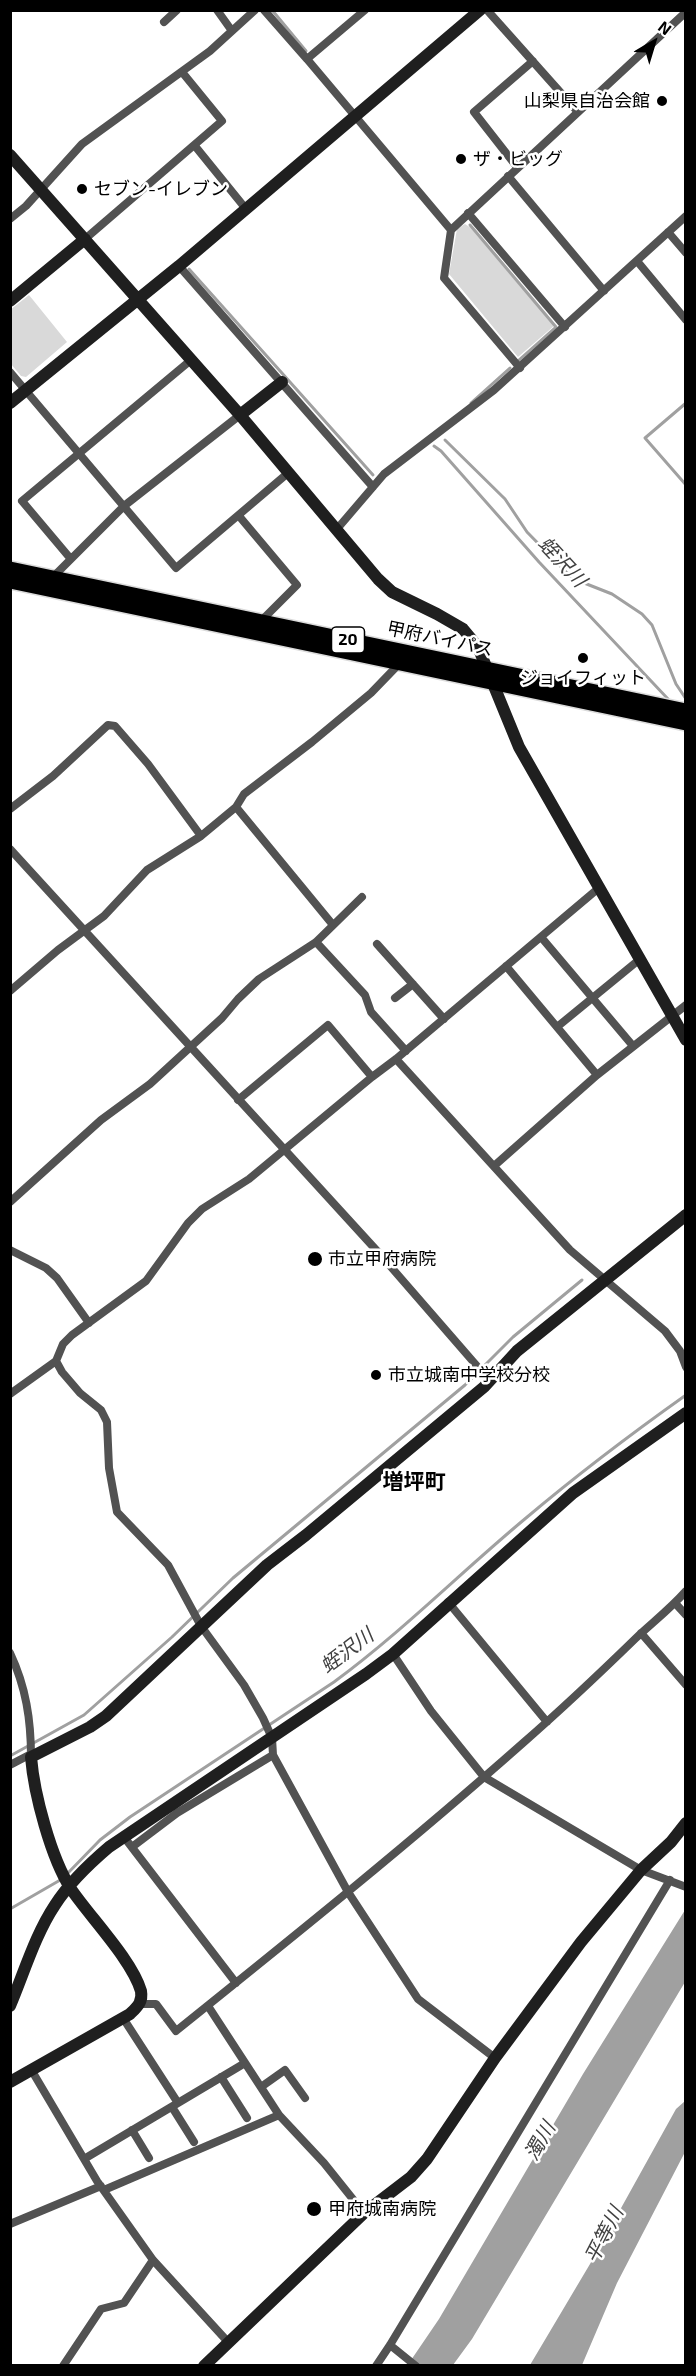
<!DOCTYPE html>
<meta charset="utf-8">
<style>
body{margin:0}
#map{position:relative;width:696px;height:2376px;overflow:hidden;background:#fff;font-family:"Exo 2",sans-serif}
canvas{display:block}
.frame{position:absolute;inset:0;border:12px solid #000;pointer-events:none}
.north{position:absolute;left:624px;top:12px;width:60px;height:60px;-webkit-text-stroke:4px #fff;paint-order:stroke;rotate:38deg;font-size:16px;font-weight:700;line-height:24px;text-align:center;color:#000}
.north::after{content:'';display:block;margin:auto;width:21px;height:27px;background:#000;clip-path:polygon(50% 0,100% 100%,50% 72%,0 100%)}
</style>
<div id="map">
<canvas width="696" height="2376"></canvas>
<div class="frame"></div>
<div class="north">N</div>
</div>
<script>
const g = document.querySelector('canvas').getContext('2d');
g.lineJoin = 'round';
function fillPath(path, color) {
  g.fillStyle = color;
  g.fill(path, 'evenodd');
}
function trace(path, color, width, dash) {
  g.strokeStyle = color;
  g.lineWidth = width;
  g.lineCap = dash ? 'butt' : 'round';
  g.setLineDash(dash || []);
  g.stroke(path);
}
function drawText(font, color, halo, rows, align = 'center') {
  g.font = font + ' "Exo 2","Noto Sans JP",sans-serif';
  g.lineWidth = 5;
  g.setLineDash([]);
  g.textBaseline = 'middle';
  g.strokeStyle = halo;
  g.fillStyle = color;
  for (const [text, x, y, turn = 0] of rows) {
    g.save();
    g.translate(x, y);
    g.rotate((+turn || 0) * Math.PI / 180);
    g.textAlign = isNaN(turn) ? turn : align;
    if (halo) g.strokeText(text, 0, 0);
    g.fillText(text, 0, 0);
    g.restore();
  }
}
fillPath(new Path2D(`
 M465,224L471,228L554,326L518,357L449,274L457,229Z
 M29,295L67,342L26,377L21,376L11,364L10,310Z`), '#d9d9d9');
fillPath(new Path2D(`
 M685,1910V1982L472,2339L453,2365L407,2366L439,2319L583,2074Z
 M685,2101V2152L617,2283L582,2365H530L590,2264L676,2109Z`), '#a0a0a0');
trace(new Path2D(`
 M272,10L306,51
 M470,225L556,327L519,360
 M189,269L373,475
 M471,403L510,368
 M686,403L645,438L686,485
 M445,440L505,499L527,532L566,572L574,579L612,594L642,614L652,625L676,684L686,699
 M434,446L441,451L539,562L668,699
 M10,1756L84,1715L172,1637L233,1578L465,1385L513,1337L582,1280
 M67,1874L100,1840L130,1817L334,1682C402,1632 461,1572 526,1518C577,1475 631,1434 686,1395
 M10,1909L62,1879`), '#a0a0a0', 3);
const highway = new Path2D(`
 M10,569L686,711
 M10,581L686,723`);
trace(highway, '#dbdbdb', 18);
trace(new Path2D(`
 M217,10L232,31
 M264,10L307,59
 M365,10L307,59L451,230
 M487,10L577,111
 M164,22L177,10
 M195,146L246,209
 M517,167L474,112L533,61
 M508,176L604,291
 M468,213L565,327
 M10,219L26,206L82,144L210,51L255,10
 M668,232L686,253
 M85,239L222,121L182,72
 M637,261L686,320
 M179,266L373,487
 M520,368L444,278L451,230L686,12
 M10,372L176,568L288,473
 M239,516L297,585L265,617L264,622
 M337,529L384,474L494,390L686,216
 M70,558L22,501L191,360
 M52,578L124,506L240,415
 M236,807L333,925
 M10,809L53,776L108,725L115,726L148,764L201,836
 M10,849L378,1252L490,1381
 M541,937L633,1046
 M316,942L365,995L371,1012L406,1051
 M377,944L444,1019
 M506,966L597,1075
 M10,991L58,950L104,916L147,870L201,836L236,807L244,794L312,742L371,693L400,663
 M395,998L413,984
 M557,1027L640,959
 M396,1059L570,1250L665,1331L680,1351L686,1367
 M238,1100L328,1025L372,1077
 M494,1166L597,1075L686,1005
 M10,1202L101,1120L150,1084L222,1018L238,999L259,979L316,942L362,897
 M10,1250L46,1268L57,1278L89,1323
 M10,1394L56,1361
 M448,1602L547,1722
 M675,1603L686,1615
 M641,1633L686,1685
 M10,1653C26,1687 31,1720 31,1757
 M393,1654L431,1711L484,1777L641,1870L686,1887
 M10,1765L31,1754
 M124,1837L236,1983
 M132,1847L177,1813L273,1755
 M140,2004H156L176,2031C293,1937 410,1843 523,1743C562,1709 599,1674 636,1638C653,1622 670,1609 686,1591
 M208,2006L279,2115L324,2163L364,2213
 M123,2018L178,2103
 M495,2058L418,1999L348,1892L273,1755L272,1738L263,1718L244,1685L201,1626L168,1565L117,1512L109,1468L107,1422L101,1410L80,1393L62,1372L56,1361L63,1344L72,1335L146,1281L188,1223L202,1209L249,1179L372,1077L396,1059L600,887
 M32,2071L97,2181L153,2260L228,2342
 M221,2077L247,2118
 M261,2087L285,2070L305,2098
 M172,2107L194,2142
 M132,2130L149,2158
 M84,2159L245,2063
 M104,2190L279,2115
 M10,2224L101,2186
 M390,2345L416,2366
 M63,2366L101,2309L124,2303L153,2260
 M376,2366L390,2345L670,1880`), '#525252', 8);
trace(new Path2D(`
 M10,155L240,415L378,579L392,592L437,614L463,629L478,647L519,747L686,1040
 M10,301L85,239
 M10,403L179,266L480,10
 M240,415L282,382
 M10,2006C24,1973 35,1935 55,1905C69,1883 89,1864 109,1847L366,1674L393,1654L573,1493L686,1413
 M10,2082L130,2014C137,2007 143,2002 141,1991C132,1960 90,1917 71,1889C51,1858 34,1794 31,1757L90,1727L106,1716L267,1565L306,1535L484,1387L517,1351L686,1215
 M204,2366L364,2213L411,2177L427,2159L495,2058L581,1942L641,1870L671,1842L686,1823`), '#1f1f1f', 12);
trace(highway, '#000', 15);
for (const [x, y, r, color] of [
 [662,101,6,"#000"],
 [461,159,6,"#000"],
 [82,189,6,"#000"],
 [583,658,6,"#000"],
 [315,1259,8,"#000"],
 [376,1375,6,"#000"],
 [314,2209,8,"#000"]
]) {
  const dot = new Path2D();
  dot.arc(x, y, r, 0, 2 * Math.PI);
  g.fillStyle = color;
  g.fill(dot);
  trace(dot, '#fff', 2);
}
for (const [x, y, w] of [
 [348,640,33]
]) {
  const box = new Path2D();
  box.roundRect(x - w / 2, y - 13, w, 26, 4.5);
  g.fillStyle = '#fff';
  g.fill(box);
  trace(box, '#000', 1.5);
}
drawText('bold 16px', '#000', null, [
 ["20",348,640]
]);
drawText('18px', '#000', '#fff', [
 ["山梨県自治会館",650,101,"right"],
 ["ザ・ビッグ",473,159],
 ["セブン-イレブン",94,189],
 ["ジョイフィット",583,678,"center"],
 ["市立甲府病院",328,1259],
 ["市立城南中学校分校",388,1375],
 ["甲府城南病院",328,2209]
], 'left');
drawText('18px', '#000', '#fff', [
 ["甲府バイパス",440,639,12]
]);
drawText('italic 20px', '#414141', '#fff', [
 ["蛭沢川",562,562,47],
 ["蛭沢川",347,1651,-37],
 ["濁川",540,2141,-60],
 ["平等川",604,2235,-63]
]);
drawText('bold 21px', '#000', '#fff', [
 ["増坪町",414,1482]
]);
</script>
